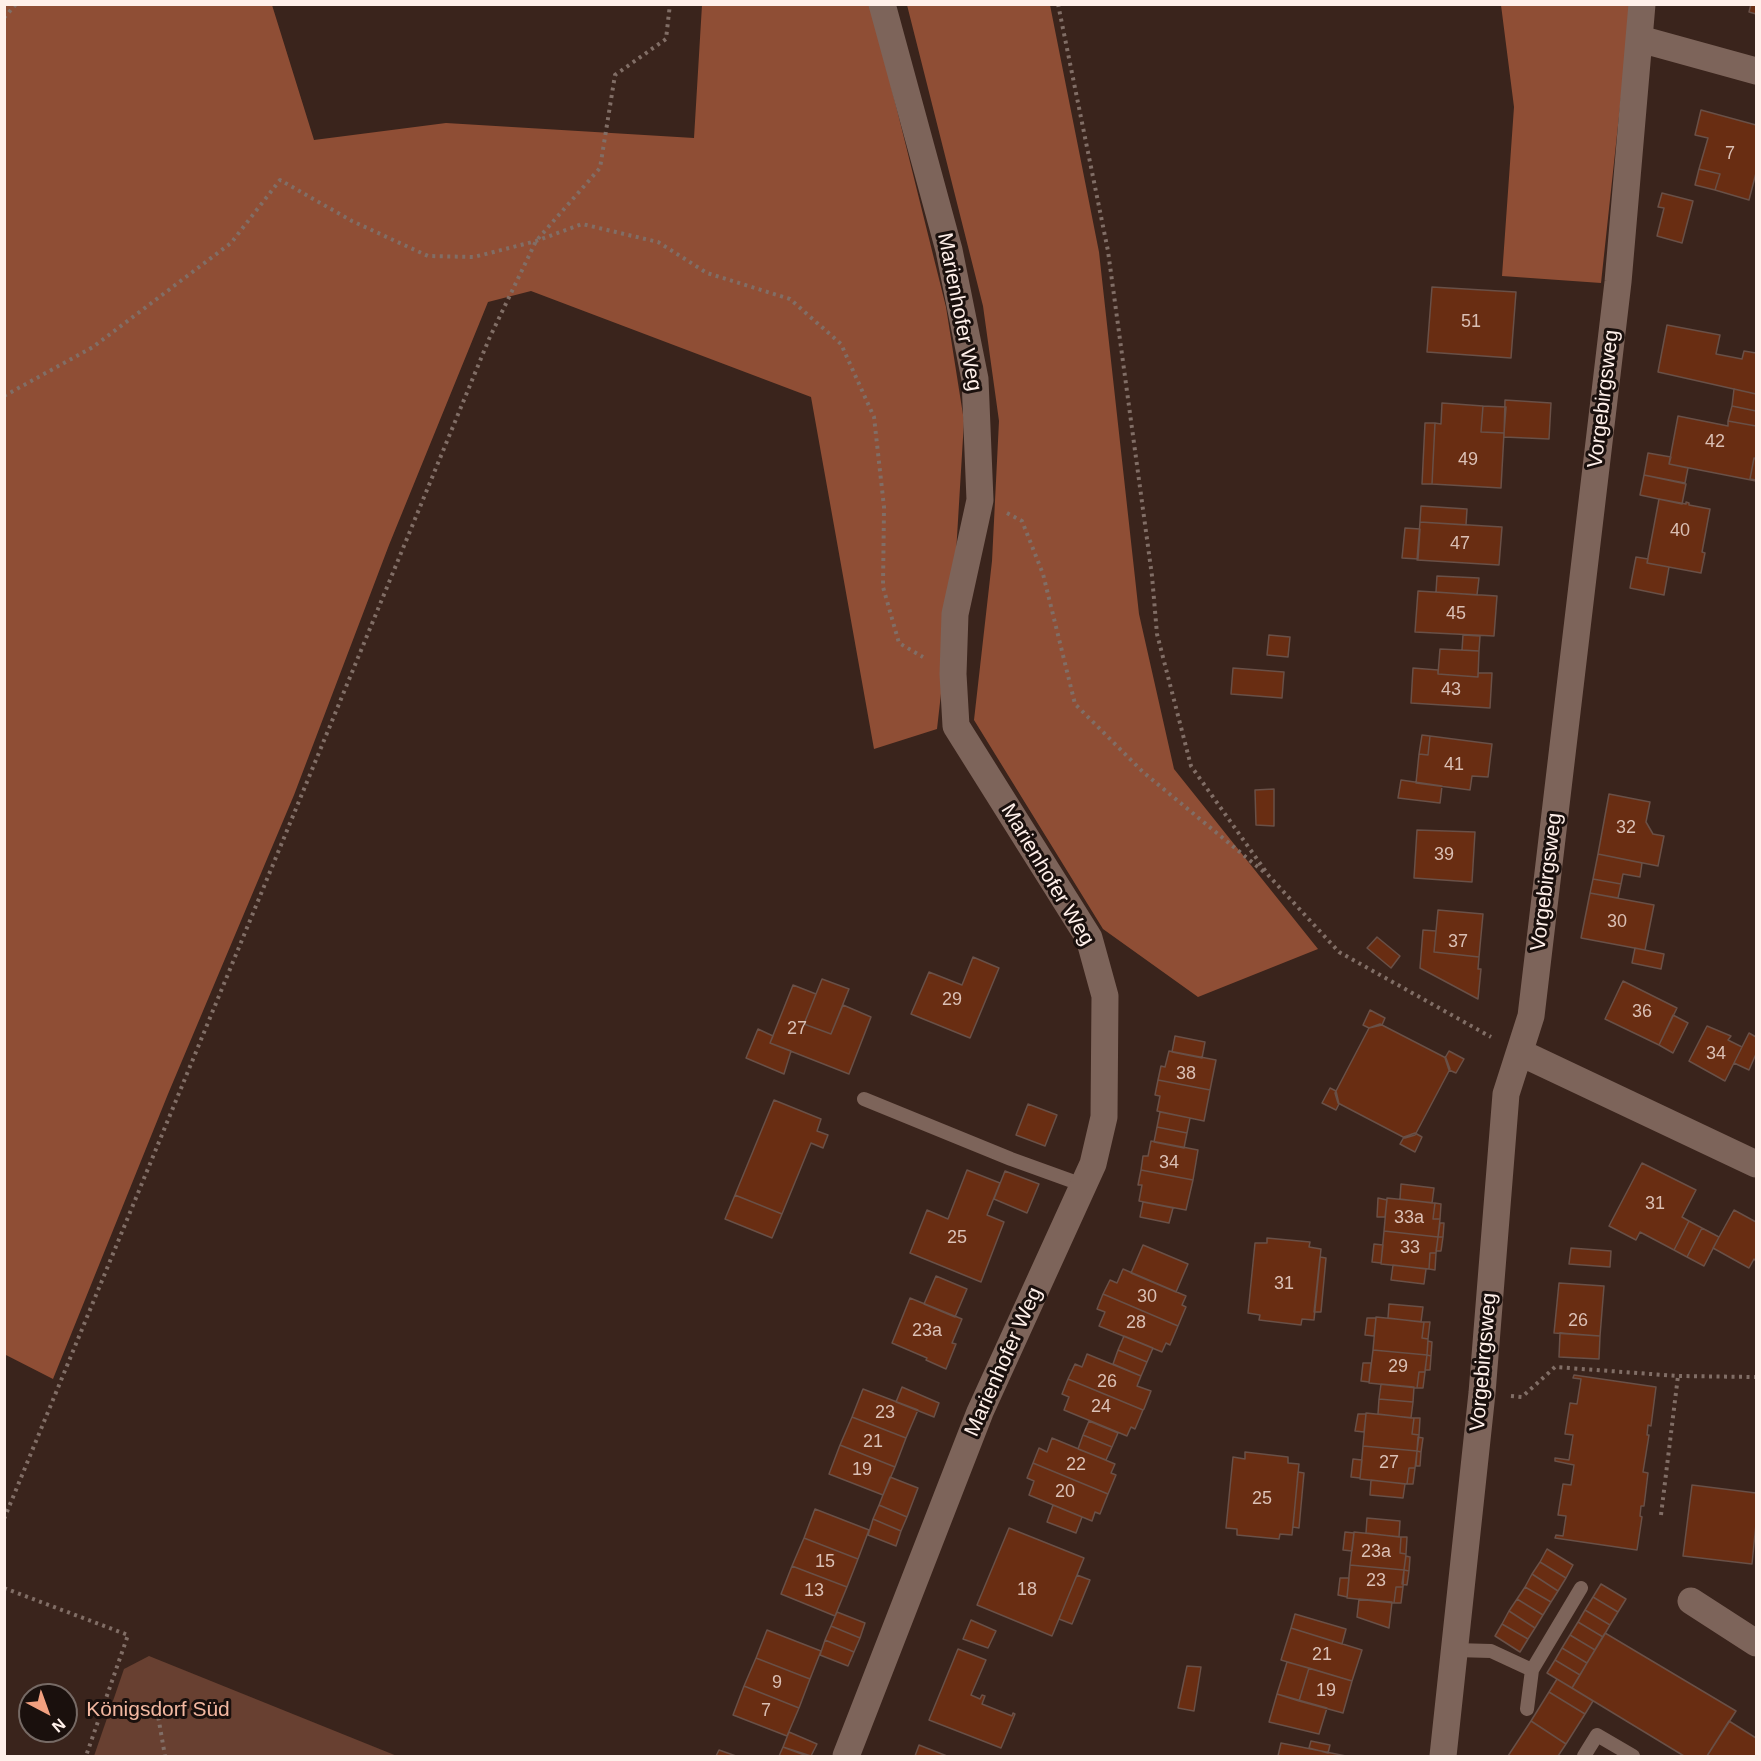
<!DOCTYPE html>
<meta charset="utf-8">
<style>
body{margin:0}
#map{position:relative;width:1761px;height:1761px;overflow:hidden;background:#3a241c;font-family:Arial,sans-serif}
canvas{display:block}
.frame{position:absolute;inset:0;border:6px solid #fff0ea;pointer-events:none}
.north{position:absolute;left:18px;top:1683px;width:60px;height:60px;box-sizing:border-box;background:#1a100d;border:2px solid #766a65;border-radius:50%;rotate:139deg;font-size:16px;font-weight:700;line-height:24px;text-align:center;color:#fff0ea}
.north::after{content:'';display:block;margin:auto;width:21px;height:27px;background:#f2a080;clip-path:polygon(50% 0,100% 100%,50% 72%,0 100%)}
</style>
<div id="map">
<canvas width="1761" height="1761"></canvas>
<div class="frame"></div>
<div class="north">N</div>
</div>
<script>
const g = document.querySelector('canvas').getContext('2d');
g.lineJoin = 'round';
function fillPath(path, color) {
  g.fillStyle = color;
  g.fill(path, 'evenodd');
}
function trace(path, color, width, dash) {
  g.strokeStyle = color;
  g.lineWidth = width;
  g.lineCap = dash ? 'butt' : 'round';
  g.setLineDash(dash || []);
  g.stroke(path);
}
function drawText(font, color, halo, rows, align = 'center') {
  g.font = font + ' Arial,sans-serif';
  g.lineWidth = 6;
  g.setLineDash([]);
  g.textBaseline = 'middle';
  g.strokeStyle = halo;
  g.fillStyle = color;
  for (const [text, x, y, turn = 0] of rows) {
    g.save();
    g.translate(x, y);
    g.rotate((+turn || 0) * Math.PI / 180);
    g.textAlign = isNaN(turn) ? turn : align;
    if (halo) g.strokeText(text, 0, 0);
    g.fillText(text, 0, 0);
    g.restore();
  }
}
fillPath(new Path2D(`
 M149,1656L397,1756H94L124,1669Z`), '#684031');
fillPath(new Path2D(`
 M4,5H272L314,140L446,123L694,138L702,5H871L946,307L964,421L955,570L937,729L874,749L811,397L531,291L488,302L389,545L294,795L168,1094L53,1379L4,1354Z
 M907,5H1050L1099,252L1139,614L1174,769L1318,949L1198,997L1103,929L974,720L992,561L999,421L983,306Z
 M1501,5H1631L1601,283L1502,276L1514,107Z`), '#8f4e35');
const building = new Path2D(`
 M1751,4H1756V14L1749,12Z
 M1701,110L1756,125V173L1749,200L1715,190L1720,174L1699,169L1708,138L1695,135Z
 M1699,169L1720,174L1715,190L1695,185Z
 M1662,193L1693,201L1682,243L1657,236L1664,208L1658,207Z
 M1432,287L1516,292L1511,358L1427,352Z
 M1667,325L1720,335L1716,354L1742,359L1744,351L1756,353V394L1658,372Z
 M1734,389L1756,394V411L1732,406Z
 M1505,400L1551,403L1549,439L1504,437Z
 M1442,403L1483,406L1481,432L1504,433L1501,488L1432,484L1435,423L1441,424Z
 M1483,406L1506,407L1504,433L1481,432Z
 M1732,406L1756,411V426L1728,421Z
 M1678,416L1728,426V421L1756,426V459L1754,458L1750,479L1756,481L1669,464Z
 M1425,423H1435L1432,484H1422Z
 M1648,453L1671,457L1669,464L1688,468L1685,483L1644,475Z
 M1754,458L1756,459V480L1750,479Z
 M1644,475L1686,484L1682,504L1640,495Z
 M1659,499L1686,504V502L1689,503V505L1710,509L1702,552L1705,553L1701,573L1647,563Z
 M1421,506L1467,509L1466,525L1420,522Z
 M1420,522L1502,527L1499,565L1417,560Z
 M1405,528L1420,529L1418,559L1402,558Z
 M1636,557L1648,559L1647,563L1669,567L1664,595L1630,588Z
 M1437,576L1479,578L1477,595L1436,592Z
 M1418,591L1497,596L1494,636L1415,632Z
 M1269,635L1290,637L1288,657L1267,655Z
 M1463,635L1480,636L1479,651L1462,650Z
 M1440,649L1479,651L1478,677L1438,674Z
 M1233,668L1284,672L1282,698L1231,694Z
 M1413,668L1438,670V674L1478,677V673H1492L1490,708L1411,703Z
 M1422,735L1430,736L1428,755L1419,754Z
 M1430,736L1492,744L1488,777L1472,776L1470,790L1416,783L1419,754L1428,755Z
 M1401,780L1442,786L1440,803L1398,798Z
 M1274,789V826L1256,825L1255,790Z
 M1609,794L1650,802L1646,822L1653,834L1664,836L1658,866L1598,854Z
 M1417,830L1475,832L1472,882L1414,878Z
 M1598,854L1642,863L1640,877L1623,874L1621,884L1593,879Z
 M1593,879L1621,884L1618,898L1590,893Z
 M1590,893L1654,905L1645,950L1581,938Z
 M1438,910L1483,914L1479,957L1434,952Z
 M1423,930L1436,931L1434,952L1479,957L1478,969H1481L1478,999L1420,968Z
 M1377,937L1400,956L1391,968L1367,948Z
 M1635,948L1664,954L1661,969L1632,963Z
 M973,957L999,968L970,1038L911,1014L929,972L962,985Z
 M822,979L849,989L831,1034L804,1024Z
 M1623,981L1677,1008L1659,1045L1605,1019Z
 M793,985L816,994L804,1024L831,1034L843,1005L871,1017L849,1074L770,1043Z
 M1370,1010L1385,1018L1382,1025L1369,1028L1363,1025Z
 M1673,1015L1688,1023L1673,1053L1659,1045Z
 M1380,1024L1446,1058L1450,1069L1415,1135L1405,1138L1338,1103L1335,1093L1369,1028Z
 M1707,1026L1731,1036L1728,1040L1742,1047L1725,1081L1689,1061Z
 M758,1029L773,1036L770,1043L791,1051L784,1074L746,1058Z
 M1749,1033L1756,1037V1054L1749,1070L1734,1063Z
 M1175,1036L1205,1042L1202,1058L1172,1052Z
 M1169,1051L1216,1060L1210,1090L1158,1080L1161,1066L1165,1067Z
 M1449,1051L1464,1059L1456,1073L1449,1070L1445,1058Z
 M1158,1080L1210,1090L1204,1121L1157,1111L1160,1096L1155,1095Z
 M1330,1088L1336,1091L1339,1104L1336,1110L1322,1103Z
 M774,1100L821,1119L817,1131L828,1135L823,1148L811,1143L782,1214L735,1195Z
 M1028,1104L1057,1115L1045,1146L1016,1135Z
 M1160,1112L1190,1118L1187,1133L1157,1127Z
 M1157,1127L1187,1133L1184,1148L1154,1142Z
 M1415,1133L1422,1137L1415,1152L1400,1144L1404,1137Z
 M1151,1141L1198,1150L1193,1180L1141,1170L1143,1156H1148Z
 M1642,1163L1696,1190L1682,1217L1689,1221L1674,1250L1640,1232L1636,1240L1609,1226Z
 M967,1170L1000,1183L987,1215L1004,1222L981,1282L910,1253L927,1210L948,1219Z
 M1141,1170L1193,1180L1186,1210L1139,1201L1142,1185H1138Z
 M1005,1171L1039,1184L1027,1213L994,1199Z
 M1401,1184L1434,1188L1432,1203L1400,1199Z
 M735,1195L782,1214L772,1238L725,1219Z
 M1378,1198L1387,1200L1385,1217H1377Z
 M1387,1198L1435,1203L1433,1219H1440L1438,1237L1384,1231Z
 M1143,1202L1173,1208L1169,1223L1140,1217Z
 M1435,1203L1441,1204L1440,1219H1433Z
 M1734,1210L1756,1222V1261L1754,1259L1749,1268L1713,1248Z
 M1689,1221L1702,1228L1687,1257L1674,1250Z
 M1440,1223H1444L1443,1237H1438Z
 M1702,1228L1719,1237L1704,1266L1687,1257Z
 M1384,1231L1438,1237L1436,1253H1430L1429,1269L1381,1264Z
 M1438,1237H1443L1441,1251H1436Z
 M1267,1238L1310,1242L1309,1247L1321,1249L1314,1320L1302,1319L1301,1325L1259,1320L1260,1315L1248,1313L1255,1243H1267Z
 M1374,1244L1383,1245L1381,1263L1372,1262Z
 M1143,1245L1188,1264L1176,1292L1131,1273Z
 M1571,1248L1611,1251L1610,1267L1569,1264Z
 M1430,1253H1436L1435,1270L1429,1269Z
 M1320,1257L1326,1258L1321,1312H1314Z
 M1393,1265L1426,1269L1424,1284L1391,1280Z
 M1123,1269L1186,1296L1182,1305L1186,1307L1178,1326L1103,1294L1110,1280L1117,1283Z
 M936,1276L967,1289L955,1317L924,1304Z
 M1559,1283L1604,1286L1600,1336L1554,1333Z
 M1103,1294L1178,1326L1170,1345L1166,1343L1162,1352L1099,1326L1105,1312L1097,1309Z
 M910,1298L962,1319L952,1343L956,1344L946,1369L926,1360L927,1358L892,1343Z
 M1389,1304L1423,1307L1421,1322L1388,1318Z
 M1376,1317L1424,1322L1422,1338L1428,1339L1427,1355L1373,1350Z
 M1367,1318H1376L1374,1336L1365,1335Z
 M1424,1322H1430L1428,1339L1422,1338Z
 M1560,1333L1600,1336L1599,1359L1559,1357Z
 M1124,1336L1153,1348L1147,1362L1118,1350Z
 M1428,1341L1432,1342L1431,1356L1427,1355Z
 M1118,1350L1147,1362L1141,1376L1113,1364Z
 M1373,1350L1427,1355L1425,1372H1419L1417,1388L1369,1383Z
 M1087,1354L1141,1376L1137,1386L1151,1391L1144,1409L1143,1410L1068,1379L1075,1364L1082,1367Z
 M1427,1355L1431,1356L1430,1370H1425Z
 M1363,1363H1371L1369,1382L1361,1381Z
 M1419,1372H1425L1423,1388H1417Z
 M1574,1375L1656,1387L1651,1426L1648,1425L1647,1435H1649L1643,1472L1648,1473L1644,1506H1641L1640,1516L1642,1517L1637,1550L1555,1538L1556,1535L1563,1536L1566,1516L1558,1515L1563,1484L1571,1485L1574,1465L1555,1461V1458L1569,1460L1573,1435L1565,1434L1570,1403L1577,1404L1581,1379L1573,1378Z
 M1068,1379L1143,1410L1135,1429L1131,1427L1127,1436L1064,1410L1069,1397L1062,1394Z
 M1381,1384L1414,1387L1413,1402L1379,1399Z
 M902,1387L939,1403L934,1417L896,1402Z
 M863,1389L918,1410L906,1438L852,1417Z
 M1379,1399L1413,1402L1411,1418L1378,1414Z
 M1366,1413L1414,1418L1412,1434L1419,1435L1417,1451L1363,1446Z
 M1358,1414H1366L1364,1432L1355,1431Z
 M852,1417L906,1438L895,1467L840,1445Z
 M1414,1418H1420L1419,1435L1412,1434Z
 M1089,1421L1118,1433L1112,1447L1083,1435Z
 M1083,1435L1112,1447L1106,1460L1078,1449Z
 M1418,1437L1423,1438L1421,1452L1417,1451Z
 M1052,1438L1115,1464L1111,1473L1116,1475L1108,1494L1033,1463L1039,1448L1047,1452Z
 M840,1445L895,1467L883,1495L829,1474Z
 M1363,1446L1417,1451L1415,1468H1409L1407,1484L1360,1479Z
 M1417,1451L1421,1452L1420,1466H1416Z
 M1245,1452L1288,1457V1463L1299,1464L1292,1535L1280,1534L1279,1539L1237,1535V1529L1226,1528L1233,1457L1245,1459Z
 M1353,1459L1362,1460L1360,1478L1351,1477Z
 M1033,1463L1108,1494L1100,1514L1095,1512L1092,1521L1029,1495L1034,1481L1027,1478Z
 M1409,1468H1415L1413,1484H1407Z
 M1298,1472L1304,1473L1299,1528L1293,1527Z
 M890,1477L918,1488L907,1517L879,1505Z
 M1371,1480L1405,1484L1403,1498L1370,1495Z
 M1692,1485L1756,1493V1524L1752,1564L1683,1556Z
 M879,1505L907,1517L901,1531L873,1519Z
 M1053,1505L1082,1517L1076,1533L1047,1522Z
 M815,1509L869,1530L858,1559L804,1538Z
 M1367,1518L1400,1521L1399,1537L1366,1533Z
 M873,1519L901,1531L896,1546L868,1535Z
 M1009,1528L1084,1558L1052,1636L977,1605Z
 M1345,1532L1354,1533L1352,1551L1343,1550Z
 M1354,1532L1401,1537L1400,1553L1406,1554L1404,1570L1350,1565Z
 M1401,1537H1407L1406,1554L1400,1553Z
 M804,1538L858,1559L847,1587L792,1566Z
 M1547,1549L1573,1565L1566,1578L1540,1562Z
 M1406,1556L1410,1557L1409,1571L1404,1570Z
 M1540,1562L1566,1578L1558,1591L1532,1574Z
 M1350,1565L1404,1570L1403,1587H1396L1394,1603L1347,1598Z
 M792,1566L847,1587L835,1616L781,1594Z
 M1404,1570L1409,1571L1407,1585L1402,1584Z
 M1532,1574L1558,1591L1551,1602L1525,1587Z
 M1077,1575L1090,1580L1072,1624L1059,1619Z
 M1340,1578H1349L1347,1597L1338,1595Z
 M1601,1584L1626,1599L1618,1612L1593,1597Z
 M1396,1587H1403L1401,1603H1394Z
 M1525,1587L1551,1602L1543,1615L1517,1599Z
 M1593,1597L1618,1612L1610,1625L1585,1610Z
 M1359,1599L1392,1602L1389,1628L1357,1617Z
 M1517,1599L1543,1615L1535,1628L1509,1611Z
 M1585,1610L1610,1625L1603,1637L1578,1622Z
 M1509,1611L1535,1628L1528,1639L1502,1624Z
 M837,1612L865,1623L860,1638L831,1626Z
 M1295,1614L1346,1629L1342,1644L1291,1628Z
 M971,1620L996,1631L988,1648L963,1639Z
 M1578,1622L1603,1637L1595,1650L1570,1635Z
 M1502,1624L1528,1639L1520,1652L1495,1636Z
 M831,1626L860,1638L854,1652L825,1640Z
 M1291,1628L1362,1650L1352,1681L1281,1660Z
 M767,1630L821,1651L810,1679L756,1658Z
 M1605,1633L1736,1711L1707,1756H1684L1572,1688Z
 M1570,1635L1595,1650L1587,1663L1562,1648Z
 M825,1640L854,1652L848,1666L820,1655Z
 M1562,1648L1587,1663L1580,1675L1555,1660Z
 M958,1649L986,1660L971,1695L980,1699L982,1695L985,1696L982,1704L1012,1716L1013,1713L1015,1714L1001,1748L929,1720Z
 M756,1658L810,1679L799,1708L744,1686Z
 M1555,1660L1580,1675L1572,1688L1547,1673Z
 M1287,1662L1309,1668L1299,1701L1277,1694Z
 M1187,1666L1201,1667L1194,1711L1178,1708Z
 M1309,1668L1352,1681L1343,1713L1299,1701Z
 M1557,1679L1593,1701L1585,1714L1549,1692Z
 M744,1686L799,1708L787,1736L733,1715Z
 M1549,1692L1585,1714L1566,1744L1531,1721Z
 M1277,1694L1327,1708L1319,1734L1269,1722Z
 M1531,1721L1566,1744L1558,1756H1508Z
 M1729,1721L1756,1738V1756H1707Z
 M789,1732L817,1744L811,1756L783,1747Z
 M1311,1741L1330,1745L1328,1753L1309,1748Z
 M1281,1743L1346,1756H1278Z
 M919,1745L947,1756H915Z
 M783,1747L807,1756H779Z
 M719,1750L736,1756H716Z`);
fillPath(building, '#692d12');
trace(building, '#695047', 1.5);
trace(new Path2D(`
 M1058,4L1108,251L1152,576L1157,634L1191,766L1269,876L1339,952L1491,1037
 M4,18L16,4
 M4,396L93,347L231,243L280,180L352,221L428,256L474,257L536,241L582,224L658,242L707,273L790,299L841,344L874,417L884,507L883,587L899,643L923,657
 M1007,513L1022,521L1043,574L1075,704L1143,772L1264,872
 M1511,1396L1522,1397L1555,1367L1678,1376L1756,1377
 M1661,1515L1678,1376
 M4,1519L489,339L536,241L600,168L615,75L666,39L670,4
 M4,1588L128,1635L86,1756
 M157,1710L165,1756`), '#816e66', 4, [3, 4.5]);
trace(new Path2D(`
 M864,1099L1011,1159L1083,1185
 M1455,1650L1491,1651L1532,1670
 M1527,1709L1532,1670L1581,1588
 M1584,1756L1597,1735L1633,1756`), '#7d645a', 14);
trace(new Path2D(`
 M1640,39L1756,71
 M1521,1053L1756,1164
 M1691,1601L1756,1643
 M846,1756L980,1412L1093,1164L1104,1117L1105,996L1089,938L956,726L953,674L955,614L980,500L975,379L949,250L882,4
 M1443,1756L1482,1393L1506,1094L1531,1016L1618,282L1642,4`), '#7d645a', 27);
drawText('18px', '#dabfb4', null, [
 ["7",1730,154],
 ["51",1471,322],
 ["42",1715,442],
 ["49",1468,460],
 ["40",1680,531],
 ["47",1460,544],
 ["45",1456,614],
 ["43",1451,690],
 ["41",1454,765],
 ["32",1626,828],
 ["39",1444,855],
 ["30",1617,922],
 ["37",1458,942],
 ["29",952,1000],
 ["36",1642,1012],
 ["27",797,1029],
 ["34",1716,1054],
 ["38",1186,1074],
 ["34",1169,1163],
 ["31",1655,1204],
 ["33a",1409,1218],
 ["25",957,1238],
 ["33",1410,1248],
 ["31",1284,1284],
 ["30",1147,1297],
 ["26",1578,1321],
 ["28",1136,1323],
 ["23a",927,1331],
 ["29",1398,1367],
 ["26",1107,1382],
 ["24",1101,1407],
 ["23",885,1413],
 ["21",873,1442],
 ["27",1389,1463],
 ["22",1076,1465],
 ["19",862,1470],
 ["20",1065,1492],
 ["25",1262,1499],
 ["23a",1376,1552],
 ["15",825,1562],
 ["23",1376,1581],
 ["18",1027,1590],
 ["13",814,1591],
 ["21",1322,1655],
 ["9",777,1683],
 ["19",1326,1691],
 ["7",766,1711]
]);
drawText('21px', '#fff0ea', '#1a100d', [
 ["Marienhofer Weg",959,312,79],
 ["Vorgebirgsweg",1604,399,-83],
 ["Marienhofer Weg",1047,875,59],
 ["Vorgebirgsweg",1547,882,-83],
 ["Marienhofer Weg",1004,1362,-66],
 ["Vorgebirgsweg",1484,1362,-85]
]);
drawText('21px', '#f3b8a1', '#1a100d', [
 ["Königsdorf Süd",158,1710]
]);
</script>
